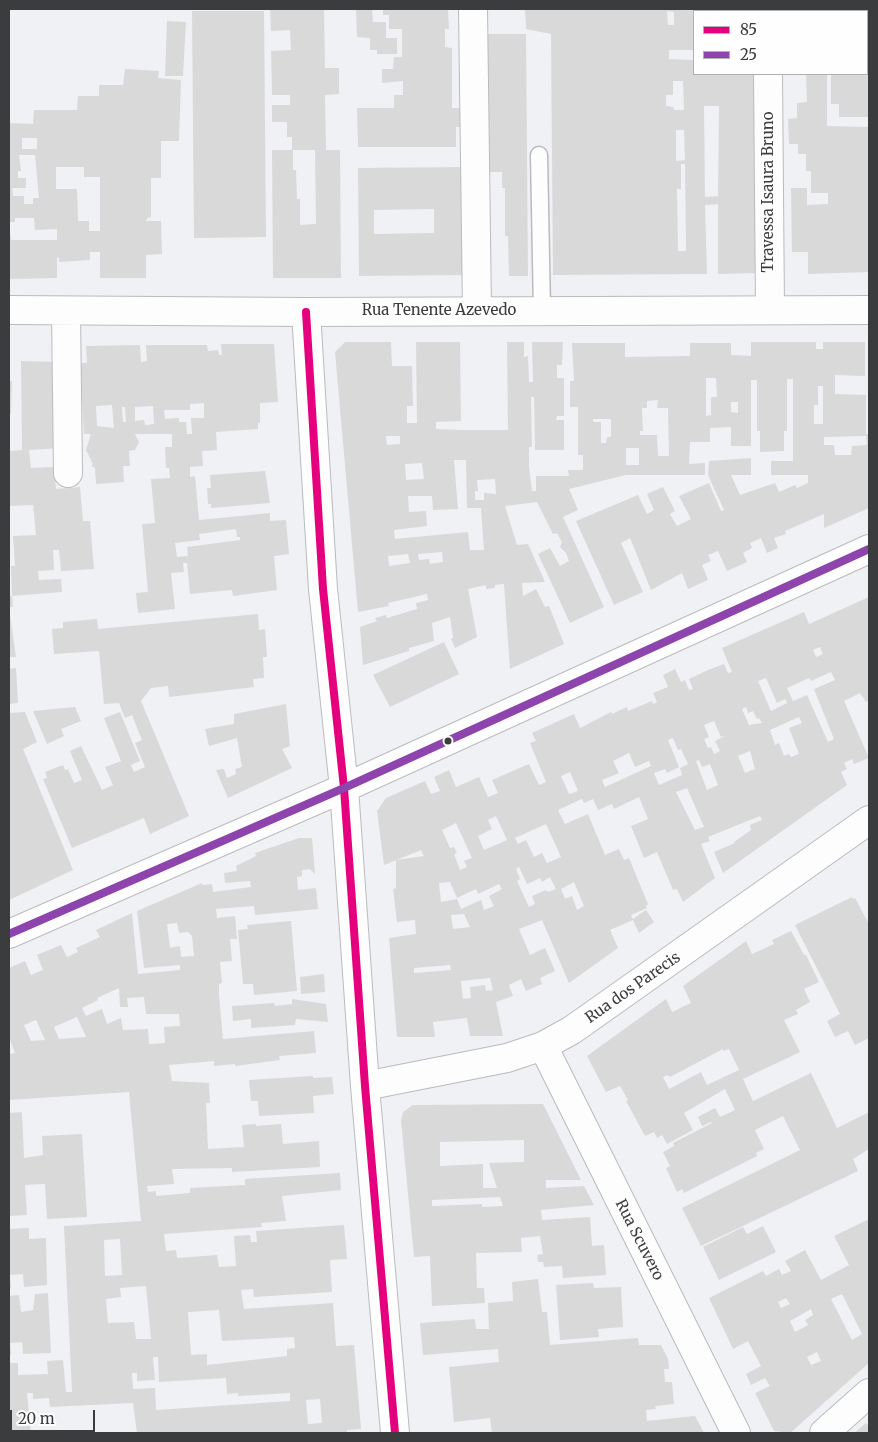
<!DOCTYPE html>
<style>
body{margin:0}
#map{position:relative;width:878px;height:1442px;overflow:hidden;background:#eff1f4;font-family:Merriweather,serif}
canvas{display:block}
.frame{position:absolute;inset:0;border:10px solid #3b3c3e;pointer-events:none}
.legend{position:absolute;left:693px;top:10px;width:175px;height:65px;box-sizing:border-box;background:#fefeff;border:1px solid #b0b0b2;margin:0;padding:6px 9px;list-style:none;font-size:15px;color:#3b3c3e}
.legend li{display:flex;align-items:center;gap:10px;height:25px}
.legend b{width:25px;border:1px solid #b0b0b2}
.scale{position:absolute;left:10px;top:1410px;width:85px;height:22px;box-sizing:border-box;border:2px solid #3b3c3e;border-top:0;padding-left:6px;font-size:15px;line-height:18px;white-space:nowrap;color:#3b3c3e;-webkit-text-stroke:4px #fefeff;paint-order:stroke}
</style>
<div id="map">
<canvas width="878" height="1442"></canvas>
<div class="frame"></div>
<ul class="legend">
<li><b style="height:6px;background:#e5007d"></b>85</li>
<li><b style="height:6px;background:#8e44ad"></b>25</li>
</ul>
<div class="scale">20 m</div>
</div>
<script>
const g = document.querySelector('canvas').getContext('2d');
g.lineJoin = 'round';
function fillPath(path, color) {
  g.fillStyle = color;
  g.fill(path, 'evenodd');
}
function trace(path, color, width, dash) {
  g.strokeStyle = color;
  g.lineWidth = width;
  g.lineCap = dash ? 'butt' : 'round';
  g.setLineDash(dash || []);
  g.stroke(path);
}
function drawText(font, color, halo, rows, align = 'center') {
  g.font = font + ' Merriweather,serif';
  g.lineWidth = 5;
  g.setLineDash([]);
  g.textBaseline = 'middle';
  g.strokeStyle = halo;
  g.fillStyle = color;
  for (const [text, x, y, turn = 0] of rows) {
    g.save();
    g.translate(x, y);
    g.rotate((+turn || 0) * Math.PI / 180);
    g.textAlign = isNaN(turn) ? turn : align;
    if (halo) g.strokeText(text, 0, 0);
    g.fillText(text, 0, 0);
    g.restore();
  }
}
fillPath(new Path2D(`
 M270,9H324L325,68H339V94L325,95L326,150H340L341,278H273L272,150H292V137H287V122H272V105H290V95H272L271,51L291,50L290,30L271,31ZM293,150H315L316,224L300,225V199H297L296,170H293Z
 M356,9H372L373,22H386V38H397V54H377V50H370V38L357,37Z
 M383,9H448L449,29H445V47L452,48V108H467V127H456V147H358L357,108H394V95H403V81L382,83V69H393L394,57H402V29H389V15H383Z
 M525,9H756V11H694V50H669V59L694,60V74H757L760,273L718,274V204L705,205L707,274L553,275L551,34L526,29ZM667,11L674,12V25H668ZM673,81H683L684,110H674L673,107L666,106V95H673ZM704,106H719L718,196L705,197ZM676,130H684L685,160L676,161ZM681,164H685L686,251H678L677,189H681Z
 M831,9H869V20H867V11H831Z
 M192,11H264L266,237L194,238Z
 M167,21L186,22L183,76H165Z
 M484,34H526L528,276H509L508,236H505V188H502V172H485Z
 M125,69L159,71L158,78L181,80L179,141H161V178H151V217L147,218L146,221H161L162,254L146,255V278H100V252H90V260L59,262V257L57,258V278L9,279V227L11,240H57V229L35,230L34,218H15V222H9V123L33,124L34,110H77L78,96H99V85H123ZM22,138H37V149H22ZM19,155H35L39,198H33V204H24V196H13L12,188H26V178H18V171H21ZM56,167H84V177H100V231H89V221H78L77,189H56Z
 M867,71H869V117H839V104H831V74H867Z
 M806,74H827V126L869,127V272L808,274V252H792L791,188H807V205L828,204V193H811V171H806V154H798V144H789L788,119L797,118V103L807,102Z
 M468,167V275L359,276L358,168ZM434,209V233L374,234V210Z
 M345,342H391L392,366H412L413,406H407V423H417L416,342H460L461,421L436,422V429L464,430H508L507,342H524V357L528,356L529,382H533L532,342H563L562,365H557V378H564V416H557L556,420H564V450H535L534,397H531L532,447H529V466L532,491H536V476H569L568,470H583V455H578V407H570V381H574L572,343H625V357L690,356V343H731V355L751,356V342H816V349H823V342H865V376L835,375V394L866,395V434H869V508L824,528V514L785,531L786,534L774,538L778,548L767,553L761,538L750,543L752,548L743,553L747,562L727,571L718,551L708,555L711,561L702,565L708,580L688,589L682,573L651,590L630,538L621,543L643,592L614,605L576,521L638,495L647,514L654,510L647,494L663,487L675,511L670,514L677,526L691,519L679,496L709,483L721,511L724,510L708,475L709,461L751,458V475H731L740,495L775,483L779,492L795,485L797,488L808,483V475H771V461H793V379H787V431H784V451L760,452V431H757V380H751V446H731V427L710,428V442H690L689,464L705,463V475H626L569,489L578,510L563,517L604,607L570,623L538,554L550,548L560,566L569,561L566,553L560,547L562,542L557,533L553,534L537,502L505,506L517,545L528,544L545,582L522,583L523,596L536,589L545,607L549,606L564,644L510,669L504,584L495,585V588L486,589V585L468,589L477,637L455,648L451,639L453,638L450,617L432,623L434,641L409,648V651L363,665L360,627L377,621L375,618L386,615L387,618L417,609L416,603L428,600L427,594L388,603L389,606L358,612L335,352ZM706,378H716L717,397H711V415L706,416ZM818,386H823V424H814V405H818ZM658,400L657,408H668L669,456H658L657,435H640V431H643L642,408H647V401ZM731,402H738V413L731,412ZM593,419H611V437H607L606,443H601V422H593ZM386,436H400V444L387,445ZM866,436L867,445L852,446L851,455H835L834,445H824V437ZM626,448H639V465H626ZM454,460H466L467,508H481L484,550H470L468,532L395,539L394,530L427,526L426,511L409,512L408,496H432L433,510L458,509ZM422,463L424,479L406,480L405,464ZM495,479L496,494L484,493V500H475V491H478L477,480ZM442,552L443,562L430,564L429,559L419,560L418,554ZM408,554L410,563L389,566L388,556Z
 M221,344H274L278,402L260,403V423H258V429L216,432L217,450L202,451L203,466L190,467V477L195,476L199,520L270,513V521L286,520L289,554L274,556L277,590L233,596L232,590L190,594L187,563H183L184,572L171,573L175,609L138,613L136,593L148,592L142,524L155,523L151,479L170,478L169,468H166L165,447H172V434H135L139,442L135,450L129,451L130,466H123L124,482L96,484L95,468L91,466L93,464L86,450L91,434H84L80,363H87L86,346L140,345L141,362L147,361L146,345H207L208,351L218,350L219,355H222ZM204,403V418H191L192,434H187L186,422H179V418L165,419L164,410H190V404ZM112,405L114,428L97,426L96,406ZM153,406L154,424L145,425L144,420L135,421V407ZM122,407H125L126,422H123ZM236,529L237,537H240V540L187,547L188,556L177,557L175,543L200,540L199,534Z
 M21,361L57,362L64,448L29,450L31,468L54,467L56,489L80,487L83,521H90L94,569L61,571L59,550H53L54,570L38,571L39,580L61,579L62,592L12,596L11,566H15L13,536L36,535L33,505L9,506V451L22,450Z
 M9,381H12L11,414H9Z
 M265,471L270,503L211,508V504H208L207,488H211L210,475Z
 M9,596H12L13,607H9Z
 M869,597V700L866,702L860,693L844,701L869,758L854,764L852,759L844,763L847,769L841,772L847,785L723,873L714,852L735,843L734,842L751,830L750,825L762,820L760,816L708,837L710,841L701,844L715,878L683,902L677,889L673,890L657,852L644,858L631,826L648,819L639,797L614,809L612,804L598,810L593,799L584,803L582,799L558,810L565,824L588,814L605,855L619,849L624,860L629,858L648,904L646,906L647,908L631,915L633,919L646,910L654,922L639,933L633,920L610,930L618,948L569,983L542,920L519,929L530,955L545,948L555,971L540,978L542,984L526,991L521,979L509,985L513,996L496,1002L503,1036H470L467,1018L433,1022L435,1037H397L389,938L416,934L415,920L397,922L393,889L396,888V860L424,856L421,850L384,865L377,811L386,798L425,781L431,794L440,791L434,777L449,770L456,787L479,777L488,797L498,793L492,780L529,764L539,785L546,782L530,743L536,741L532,733L574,714L580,728L611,712L612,714L627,707L628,711L652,701L653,704L657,702L653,693L668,687L663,675L675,669L681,682L685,680L689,690L693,689L689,679L708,670L724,664L728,673L732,672L722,648L804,612L809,624ZM820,647L823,654L816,657L813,650ZM831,672L835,680L814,689L834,739L828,742L807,695L793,701L787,688L809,678L811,681ZM766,678L777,703L785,699L787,703L771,711L758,681ZM746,707L748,713L753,711L757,719L759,718L762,723L749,725L742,709ZM799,717L802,723L789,728L799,754L791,757L789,754L784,756L779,743L775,745L770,730ZM714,721L721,737L725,736L715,741L720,751L714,754L711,747L708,748L704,739L709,737L704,725ZM673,738L678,750L681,749L688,764L680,768L682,775L659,785L654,773L665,769L667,773L679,767L668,740ZM750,751L755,769L745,773L738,756ZM629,753L635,767L649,761L651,766L605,787L602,780L619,773L613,761ZM699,760L702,767L710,764L718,785L707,790L696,761ZM570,772L578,791L569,794L561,776ZM687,788L704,827L695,830L676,792ZM496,816L507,840L484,850L478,836L492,829L488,820ZM456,823L472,858L464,861L467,867L460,870L454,854L457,853L454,847L450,848L442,830ZM546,824L561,857L547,863L542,853L534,857L526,840L518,844L515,838ZM519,867L527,884L540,878L542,882L550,877L556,889L548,892L546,890L532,896L535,904L529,907L517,881L520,879L516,869ZM450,882L457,898L476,889L478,894L499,884L502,889L489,896L494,906L484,910L481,900L461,909L457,899L441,902L439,883ZM574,882L584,906L577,910L572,896L565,899L561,889ZM464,914L470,927L453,929L451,915ZM450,965L451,970L414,973V968ZM490,978L493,990L486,991L485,985L470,987L471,998L463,999L461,981Z
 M10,614L16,657H9V615Z
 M258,614L259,630L265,629L267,657H263L264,678L253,679L254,687L169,697L168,686L151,688L141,701L189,816L150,834L144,818L72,848L43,779L47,778L45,772L63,765L65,770L68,769L74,783L82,780L70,751L81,746L102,790L113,785L105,767L121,761L104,718L120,712L140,761L131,765L134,772L145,767L135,743L142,740L132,715L125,718L119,703L104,704L99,651L54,654L52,629L63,628V622L97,619L98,629Z
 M444,642L459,674L390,707L373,675Z
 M16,668L18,703L9,704V669Z
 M286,704L290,746L282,749L292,768L228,798L216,770L224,769L227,778L236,774L235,769L242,767L237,738L209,746L205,729L234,724V714Z
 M75,707L81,721L61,729L64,736L47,744L33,711Z
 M25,712L37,742L23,749L73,870L9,900V713Z
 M299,838H312L315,874L310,869L302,870V876L297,877L298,890L316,888L318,909L255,915L254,906L216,909L217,918L235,916L237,939H230L232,961L220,962L222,983L219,984V996L223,1039L314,1031L316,1053L279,1056L280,1060L235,1066V1064L214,1066V1061L169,1065L172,1081L209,1083L210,1103H206L208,1149L244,1147L242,1125L256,1124V1126L281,1124L283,1144L319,1141L320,1167L232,1172V1168L172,1169L174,1184L147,1186L148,1192L156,1191V1196L190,1193V1188L245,1185V1179L340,1173L341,1190L282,1196L286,1221L261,1223L262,1227L164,1234L166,1251L176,1250L177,1258L217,1255L219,1267L236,1266L234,1236L250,1235L251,1242H257L256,1231L344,1225L347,1259L330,1260L332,1292L254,1297L253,1289L241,1290L244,1309L333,1303L336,1346L354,1345L361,1429L347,1430V1433H137L133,1403L50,1407L49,1398L33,1399V1393H27L31,1433H9V1363H18V1375L48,1374L47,1361L63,1360L66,1392H72L64,1226L141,1221L129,1092L9,1100V1054L15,1053L9,1037V968L25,961L31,975L43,970L37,955L61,945L67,957L78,952L76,948L100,937L96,930L132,913L138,974L180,970V965L144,968L137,911L202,883V885L212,884L213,892L251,887L250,881L225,883L224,873L237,871L236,866L256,856L255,853ZM177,923L179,933L188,932L192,936L194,956L181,957L180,946L170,948L167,924ZM119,988L120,1007H128L127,998L144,997L146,1014H179L180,1026L164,1027L165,1043L149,1044L148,1029L123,1030L121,1018L107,1024L102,1009L86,1016L82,1008L98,1000L97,998ZM77,1017L86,1037L59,1039L54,1027ZM36,1020L45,1040L31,1041L24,1025ZM120,1239L122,1275L105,1276L104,1240ZM146,1286L151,1339H136L134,1322L108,1323L106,1299L121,1297L120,1288ZM219,1310L222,1341L294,1337L295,1348L287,1349V1356L207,1365V1354L191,1355L188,1312ZM153,1357H158L159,1382L226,1378L227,1394L238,1393V1396L290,1393V1401L156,1410L155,1388L133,1389L132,1373H137V1381L155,1380ZM320,1399L322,1423L308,1424L306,1400Z
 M852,897V899L855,898L869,924V1038L855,1045L848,1031L835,1037L827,1021L840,1014L795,925Z
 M291,921L297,991L254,995L253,984H243L238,930L248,929L247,925Z
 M791,931L804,955H806L819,982L804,989L810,1002L796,1010L798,1014L784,1020L800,1052L743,1079L753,1101L811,1073L837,1128L869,1112V1149L853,1159L858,1171L701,1246L682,1208L800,1150L783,1116L755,1130L764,1149L756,1153L757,1156L684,1193L682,1189L677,1192L666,1168L670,1166L663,1152L674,1146L673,1143L712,1123L711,1122L702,1126L698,1117L715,1108L720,1117L735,1110L725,1089L684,1113L693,1130L667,1144L662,1135L657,1138L654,1132L645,1136L626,1101L628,1100L620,1086L606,1092L587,1056L666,999L672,1012L691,1003L683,986L746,941L752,954L774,944L772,940ZM723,1049V1051L729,1049L739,1070L707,1085L701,1072L669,1089L663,1077L668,1075L670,1077Z
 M324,974L325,992L301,994L300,977Z
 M292,999L326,1004L328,1022L296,1019L295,1025L251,1028V1019L233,1021L232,1006L274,1003L275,1006L292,1004Z
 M313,1076V1078L332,1077L334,1094L313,1096L314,1113L259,1116L258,1101H251L249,1080Z
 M543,1104L581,1180H546V1188L584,1186L594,1205L541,1210L542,1220L590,1217L592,1246L604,1245L606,1275L563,1278L562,1266L544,1267L543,1262H538L537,1255L543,1254L540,1236L521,1238L522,1252L476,1253L477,1288H484L485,1303L432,1306L430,1256L414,1257L401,1120L403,1112L413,1105ZM524,1140V1162L489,1163L497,1188H483V1164L440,1166V1142ZM500,1197L503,1206L482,1207V1204L432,1206V1200Z
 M22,1112L24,1158L43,1155L42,1136L82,1134L87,1217L47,1219L45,1184L25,1185L27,1215L9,1216V1113Z
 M869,1219V1363L790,1433L774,1431L755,1393L770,1386L765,1378L751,1385L746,1374L761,1366L748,1341L733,1349L709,1298L763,1271L766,1276L779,1269L782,1275L791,1271L785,1261L805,1250L821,1280L849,1265L834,1236ZM842,1294L862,1334L852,1340L831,1299ZM786,1298L790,1304L781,1308L778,1302ZM811,1309L813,1315L805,1320L808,1325L795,1332L790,1321ZM817,1352L821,1361L811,1365L807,1357Z
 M763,1226L776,1252L719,1280L703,1247L743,1227L747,1234Z
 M29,1228V1239L46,1238L47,1285L24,1287L23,1274L10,1275L11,1288H9V1229Z
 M538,1279L542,1312H547L550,1345L638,1338L639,1345H661L668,1359L669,1369H664L665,1382H672L674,1404L655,1406L656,1409L646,1410L647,1421L695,1416L704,1433H492L490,1418L454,1422L449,1367L499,1362L498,1349L423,1355L420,1323L475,1319L476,1329H489L488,1303L513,1301L512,1282Z
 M593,1283L594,1288L621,1287L623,1327L598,1329L599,1337L560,1340L556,1285Z
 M48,1293L51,1353L23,1354L22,1342L10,1343L11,1355H9V1296L19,1295L21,1312L33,1310L35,1294Z
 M866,1423L869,1426V1433H854Z`), '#d9d9da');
const lane = new Path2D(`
 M539,155L542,311`);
const street = new Path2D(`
 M473,9L477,311
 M768,9V11
 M867,47H869
 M768,74L770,310
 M9,310L306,312L869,310
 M66,311L68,473
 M306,312L323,589L344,788L365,1086L395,1433
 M9,934L344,788L869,549
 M543,1046L736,1433
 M365,1086L507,1058L543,1046L572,1030L869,820
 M824,1433L869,1393`);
trace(lane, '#babbbe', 19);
trace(street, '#babbbe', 30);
trace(lane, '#fdfdfd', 16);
trace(street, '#fdfdfd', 28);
trace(new Path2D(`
 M306,312L323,589L344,788L365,1086L395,1433`), '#e5007d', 8);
trace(new Path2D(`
 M9,934L344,788L869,549`), '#8e44ad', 8);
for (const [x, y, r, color] of [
 [448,741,4.5,"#3b3c3e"]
]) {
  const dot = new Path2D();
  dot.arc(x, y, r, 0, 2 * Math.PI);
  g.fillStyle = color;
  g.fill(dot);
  trace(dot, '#fefeff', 2);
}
drawText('15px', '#3b3c3e', '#fefeff', [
 ["Travessa Isaura Bruno",769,192,-90],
 ["Rua Tenente Azevedo",439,311],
 ["Rua dos Parecis",633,988,-35],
 ["Rua Scuvero",639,1240,63]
]);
</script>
